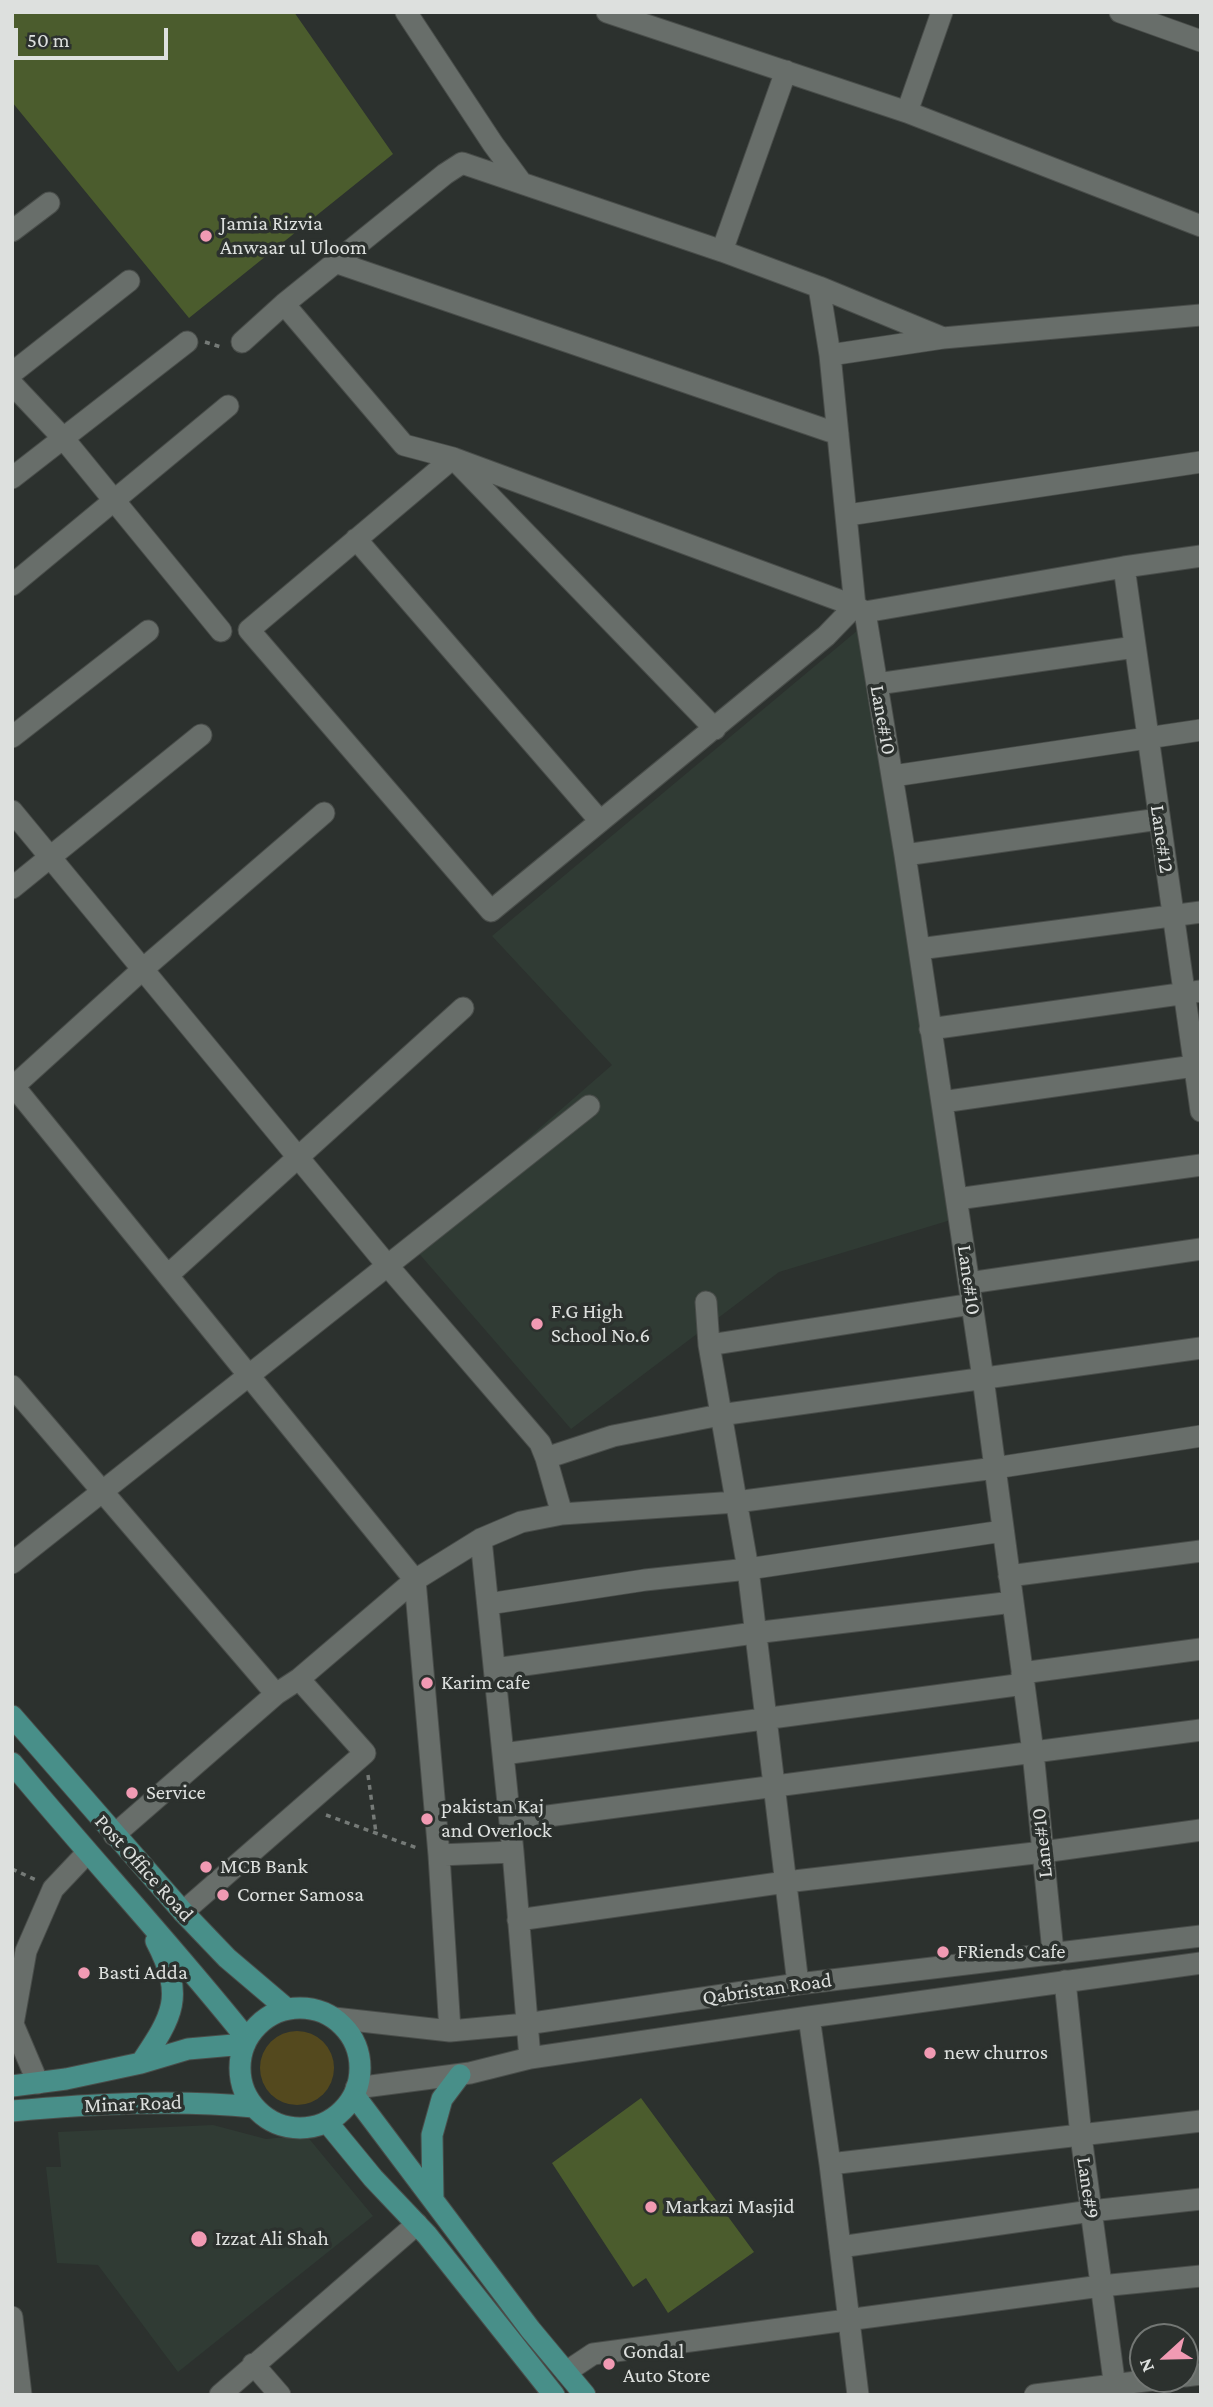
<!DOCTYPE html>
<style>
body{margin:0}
#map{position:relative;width:1213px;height:2407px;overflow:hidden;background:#2c312e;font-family:"Crimson Pro",serif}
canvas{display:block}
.frame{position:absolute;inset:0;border:14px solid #dde0de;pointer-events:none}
.north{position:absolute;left:1129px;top:2323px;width:70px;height:70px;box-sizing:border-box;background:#2c312e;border:2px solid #737774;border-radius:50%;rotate:248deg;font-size:19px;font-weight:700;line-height:28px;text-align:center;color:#dde0de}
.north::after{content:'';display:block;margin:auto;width:24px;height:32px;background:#f19ab3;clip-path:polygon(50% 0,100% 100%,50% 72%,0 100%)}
.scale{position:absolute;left:14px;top:28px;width:154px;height:32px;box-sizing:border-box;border:4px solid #dde0de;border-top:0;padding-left:9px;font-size:21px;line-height:24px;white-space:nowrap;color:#dde0de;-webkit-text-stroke:5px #2c312e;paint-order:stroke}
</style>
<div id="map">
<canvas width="1213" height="2407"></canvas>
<div class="frame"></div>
<div class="north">N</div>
<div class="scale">50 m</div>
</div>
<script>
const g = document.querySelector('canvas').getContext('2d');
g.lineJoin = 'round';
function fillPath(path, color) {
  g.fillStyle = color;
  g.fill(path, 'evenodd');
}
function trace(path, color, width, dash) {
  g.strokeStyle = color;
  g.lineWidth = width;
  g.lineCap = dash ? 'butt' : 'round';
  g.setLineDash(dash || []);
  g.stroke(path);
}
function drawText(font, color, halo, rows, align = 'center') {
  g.font = font + ' "Crimson Pro",serif';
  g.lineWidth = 7;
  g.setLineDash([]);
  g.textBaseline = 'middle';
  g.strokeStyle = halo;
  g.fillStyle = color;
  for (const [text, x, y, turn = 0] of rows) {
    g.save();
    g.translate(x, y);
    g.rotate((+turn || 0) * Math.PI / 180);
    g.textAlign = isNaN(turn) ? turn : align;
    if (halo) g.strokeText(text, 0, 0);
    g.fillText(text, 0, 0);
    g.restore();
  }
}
fillPath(new Path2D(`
 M858,630L964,1216L779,1272L571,1429L409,1242L612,1065L492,936Z
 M213,2125L266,2139L306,2135L373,2216L178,2372L98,2265L57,2263L46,2167H61L58,2132Z`), '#303b34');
fillPath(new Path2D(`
 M260 2068a37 37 0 1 1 74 0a37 37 0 1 1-74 0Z`), '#54491e');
fillPath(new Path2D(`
 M12,12H294L393,154L189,318L12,102Z
 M641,2098L754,2252L668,2313L646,2278L633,2287L552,2163Z`), '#4b5c2d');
const minor = new Path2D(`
 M406,12L493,144L521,182
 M607,12L907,112L1201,226
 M1120,12L1201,41
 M907,112L942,12
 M12,231L49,203
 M722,251L786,71
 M338,263L838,434
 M819,287L830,355L855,606L826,636L491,911L249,630L453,458L855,606L865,612L1124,567L1201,556
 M284,304L404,445L453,458L715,729
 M242,342L284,304L445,174L462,163L722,251L819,287L943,338
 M830,355L943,338L1201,315
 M12,373L129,281
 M12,384L63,438L221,631
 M12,478L187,342
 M848,515L1201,462
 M356,539L600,821
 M1124,567L1201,1111
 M12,585L228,406
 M865,612L905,855L983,1378L1033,1752L1053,1952
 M877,684L1135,647
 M12,737L148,631
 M893,776L1201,730
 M12,811L387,1265L540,1443L546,1458L562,1514
 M905,855L1159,819
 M12,888L201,735
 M919,949L1201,912
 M930,1029L1201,991
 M12,1084L415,1580L439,1855L450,2031
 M14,1086L143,969L324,813
 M942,1102L1201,1065
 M957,1199L1201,1165
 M168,1275L463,1008
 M969,1283L1201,1249
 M706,1302L709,1345L748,1569L798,1984
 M709,1345L972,1304
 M12,1386L276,1694
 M546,1458L613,1436L720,1415L1201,1348
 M481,1539L513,1852L530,2058
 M12,1563L589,1106
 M1009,1576L1201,1551
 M488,1604L645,1580L748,1569L1003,1531
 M495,1669L754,1633L1013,1602
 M1022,1673L1201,1649
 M503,1754L1024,1684
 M510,1821L1201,1730
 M114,1835L276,1694L299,1679L415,1580L481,1539L521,1522L562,1514L736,1502L995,1468L1201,1436
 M439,1855L513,1852
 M183,1912L365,1753L299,1679
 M518,1920L786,1882L1043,1852L1201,1830
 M1065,1981L1081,2136L1116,2395
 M809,2017L830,2164L858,2395
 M334,2018L450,2031L526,2024L798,1984L1201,1936
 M38,2083L13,2024L26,1951L53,1889L87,1853
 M356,2088L470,2073L530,2058L809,2017L1201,1963
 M830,2164L1201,2121
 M840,2247L1091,2211L1201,2199
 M12,2317L21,2395
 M253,2364L280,2395
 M566,2372L593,2354L1101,2286L1201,2276
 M1185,2376L1201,2374
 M220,2395L417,2224
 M1035,2395L1160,2379`);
const major = new Path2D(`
 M12,1716L183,1912L227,1958L287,2009
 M12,1763C89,1856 172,1945 247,2039
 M240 2068a60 60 0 1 1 120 0a60 60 0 1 1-120 0Z
 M141,2063C173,2015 185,1997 156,1941
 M12,2086L66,2079L141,2063L188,2049L245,2044
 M354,2095L530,2329L585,2395
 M12,2111C92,2104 174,2099 254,2107
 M327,2122L373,2178L427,2235L554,2395
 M433,2200L432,2135L442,2099L460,2075`);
trace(minor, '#494d4a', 23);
trace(major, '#494d4a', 23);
trace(new Path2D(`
 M205,342L224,348
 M368,1775L376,1833
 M326,1815L417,1848
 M12,1869L36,1880`), '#757a77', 3.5, [5, 5]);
trace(minor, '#686e6a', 21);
trace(major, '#488f89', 21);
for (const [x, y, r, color] of [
 [206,236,7,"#f19ab3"],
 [537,1324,7,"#f19ab3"],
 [427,1683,7,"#f19ab3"],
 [132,1793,7,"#f19ab3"],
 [427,1819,7,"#f19ab3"],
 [206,1867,7,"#f19ab3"],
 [223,1895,7,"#f19ab3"],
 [943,1952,7,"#f19ab3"],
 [84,1973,7,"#f19ab3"],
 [930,2053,7,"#f19ab3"],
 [651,2207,7,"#f19ab3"],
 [199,2239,9,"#f19ab3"],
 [609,2364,7,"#f19ab3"]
]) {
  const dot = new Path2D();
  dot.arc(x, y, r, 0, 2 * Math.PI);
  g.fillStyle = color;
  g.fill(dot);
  trace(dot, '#2c312e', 2.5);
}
drawText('21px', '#dde0de', '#2c312e', [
 ["Jamia Rizvia",220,224],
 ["Anwaar ul Uloom",220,248],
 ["F.G High",551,1312],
 ["School No.6",551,1336],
 ["Karim cafe",441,1683],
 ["Service",146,1793],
 ["pakistan Kaj",441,1807],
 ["and Overlock",441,1831],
 ["MCB Bank",220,1867],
 ["Corner Samosa",237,1895],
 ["FRiends Cafe",957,1952],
 ["Basti Adda",98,1973],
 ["new churros",944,2053],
 ["Markazi Masjid",665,2207],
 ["Izzat Ali Shah",215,2239],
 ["Gondal",623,2352],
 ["Auto Store",623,2376]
], 'left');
drawText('21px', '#dde0de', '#2c312e', [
 ["Lane#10",883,720,80],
 ["Lane#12",1162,839,82],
 ["Lane#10",969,1280,82],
 ["Lane#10",1042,1843,-96],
 ["Post Office Road",144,1868,48],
 ["Qabristan Road",767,1989,-8],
 ["Minar Road",133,2104,-2],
 ["Lane#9",1088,2188,82]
]);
</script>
